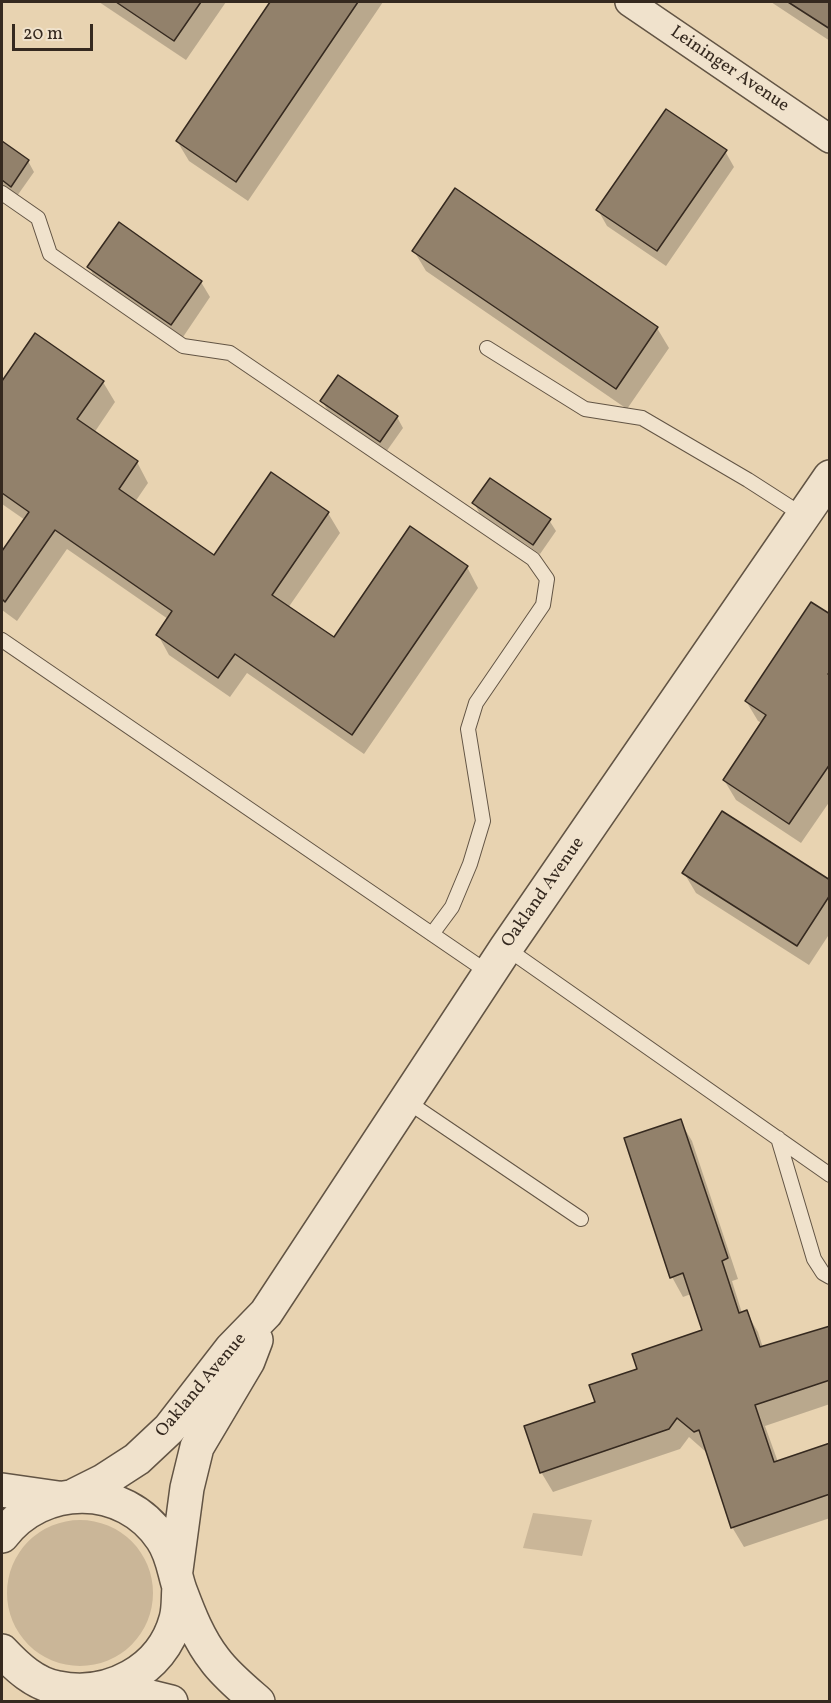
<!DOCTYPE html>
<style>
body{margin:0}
#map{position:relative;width:831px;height:1703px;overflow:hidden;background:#e8d3b1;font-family:Vollkorn,serif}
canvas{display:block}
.frame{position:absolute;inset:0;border:3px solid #35291f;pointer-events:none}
.scale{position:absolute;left:12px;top:24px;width:81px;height:27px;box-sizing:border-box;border:3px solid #35291f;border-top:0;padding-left:8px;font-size:18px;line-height:21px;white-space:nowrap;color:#35291f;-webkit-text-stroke:4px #f0e2cc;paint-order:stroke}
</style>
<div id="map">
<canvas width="831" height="1703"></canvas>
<div class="frame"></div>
<div class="scale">20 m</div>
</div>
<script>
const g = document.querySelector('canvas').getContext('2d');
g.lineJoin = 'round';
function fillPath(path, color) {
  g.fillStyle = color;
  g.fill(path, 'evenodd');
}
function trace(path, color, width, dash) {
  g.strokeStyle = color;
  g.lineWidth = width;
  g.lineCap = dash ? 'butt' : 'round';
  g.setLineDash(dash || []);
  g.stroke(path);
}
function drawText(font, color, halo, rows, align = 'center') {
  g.font = font + ' Vollkorn,serif';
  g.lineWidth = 4.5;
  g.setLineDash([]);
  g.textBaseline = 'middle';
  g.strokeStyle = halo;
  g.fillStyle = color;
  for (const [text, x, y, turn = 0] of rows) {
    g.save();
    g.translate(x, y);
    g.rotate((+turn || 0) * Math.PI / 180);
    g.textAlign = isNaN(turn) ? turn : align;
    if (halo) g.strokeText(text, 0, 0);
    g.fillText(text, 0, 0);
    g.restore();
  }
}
fillPath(new Path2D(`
 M533,1513L592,1520L582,1556L523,1548Z
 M7 1593a73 73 0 1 1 146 0a73 73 0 1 1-146 0Z`), '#cab698');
fillPath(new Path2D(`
 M99,2H226L186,60Z
 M271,2H383L248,201L189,161L177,141Z
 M771,2H830V41Z
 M2,143L28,161L34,172L17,196L2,185Z
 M725,151L734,167L666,266L607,226L598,210Z
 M414,251L657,328L669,348L627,409L426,271Z
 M89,267L201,282L210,297L181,340L98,283Z
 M35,335L103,382L115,402L94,433L137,462L148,483L135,502L215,557L328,513L340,533L288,608L334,639L467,567L478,588L364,754L247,673L230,697L169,655L158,635L168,619L67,549L17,621L2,610V554L25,520L2,504V384Z
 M322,401L397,417L403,428L386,452L328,411Z
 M474,503L549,520L556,531L540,554L480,514Z
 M830,616V801L801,843L736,800L724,780L762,723L758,721L746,701Z
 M684,873L830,881V933L809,965L696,893Z
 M680,1121L692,1141L738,1279L732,1281L742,1313L746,1312L758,1332L763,1348L830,1327V1404L765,1426L778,1462L830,1445V1518L744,1547L732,1527L706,1452L689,1437L680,1449L553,1492L541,1472L596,1403L639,1370L703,1331L691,1294L683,1297L672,1277Z`), '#0003');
const building = new Path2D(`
 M116,2H201L174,41Z
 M270,2H358L236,182L176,141Z
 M788,2H830V29Z
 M666,109L727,150L657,251L596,210Z
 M2,141L29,160L11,187L2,180Z
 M455,188L658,327L616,389L412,251Z
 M119,222L202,281L171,325L87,267Z
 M35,333L104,381L77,419L138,461L119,489L214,555L271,472L329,512L272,595L334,637L410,526L468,566L352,735L235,654L218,678L156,635L172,611L55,530L5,602L2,599V551L29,512L2,493V381Z
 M338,375L398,416L380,442L320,401Z
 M490,478L551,519L533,545L472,503Z
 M811,602L830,614V672L828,674L830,676V764L789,824L723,780L766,715L745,701Z
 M722,811L830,880V895L797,946L682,873Z
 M681,1119L728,1258L722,1261L739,1313L747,1310L760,1347L830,1326V1380L755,1405L774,1462L830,1443V1494L731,1528L699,1430L694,1432L677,1418L669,1429L540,1473L524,1426L595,1402L589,1385L637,1369L632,1354L702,1330L683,1273L670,1278L624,1138Z`);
fillPath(building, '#92816b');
trace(building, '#35291f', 1.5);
const service = new Path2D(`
 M2,193L38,218L50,254L183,346L230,353L533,559L547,579L543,605L476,703L468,729L483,821L470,864L452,907L432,934
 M487,348L585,409L642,418L748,480L804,516
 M2,640L489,973
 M506,948L830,1175
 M405,1100L581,1219
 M778,1138L814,1259L823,1273L830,1277`);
const minor = new Path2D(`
 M629,2L830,139`);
const tertiary = new Path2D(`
 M2,1490L58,1498
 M75,1495L103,1481L137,1459L169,1429L231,1349L266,1313L506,948L830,477
 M2,1536C42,1483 124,1482 162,1539C173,1555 174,1573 180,1590C189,1614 199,1640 215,1660C226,1675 243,1689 258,1702
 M176,1570L187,1488L197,1447L248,1361L256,1340
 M2,1651C17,1667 35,1684 58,1688C108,1698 162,1671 176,1619C179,1609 178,1597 179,1587
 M110,1687L171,1702`);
trace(service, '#625444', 16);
trace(minor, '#625444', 30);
trace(tertiary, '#625444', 36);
trace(service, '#f0e2cc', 14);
trace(minor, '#f0e2cc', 27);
trace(tertiary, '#f0e2cc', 33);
drawText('18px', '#35291f', '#f0e2cc', [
 ["Leininger Avenue",729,70,34],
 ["Oakland Avenue",544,893,-55],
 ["Oakland Avenue",202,1386,-50]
]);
</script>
